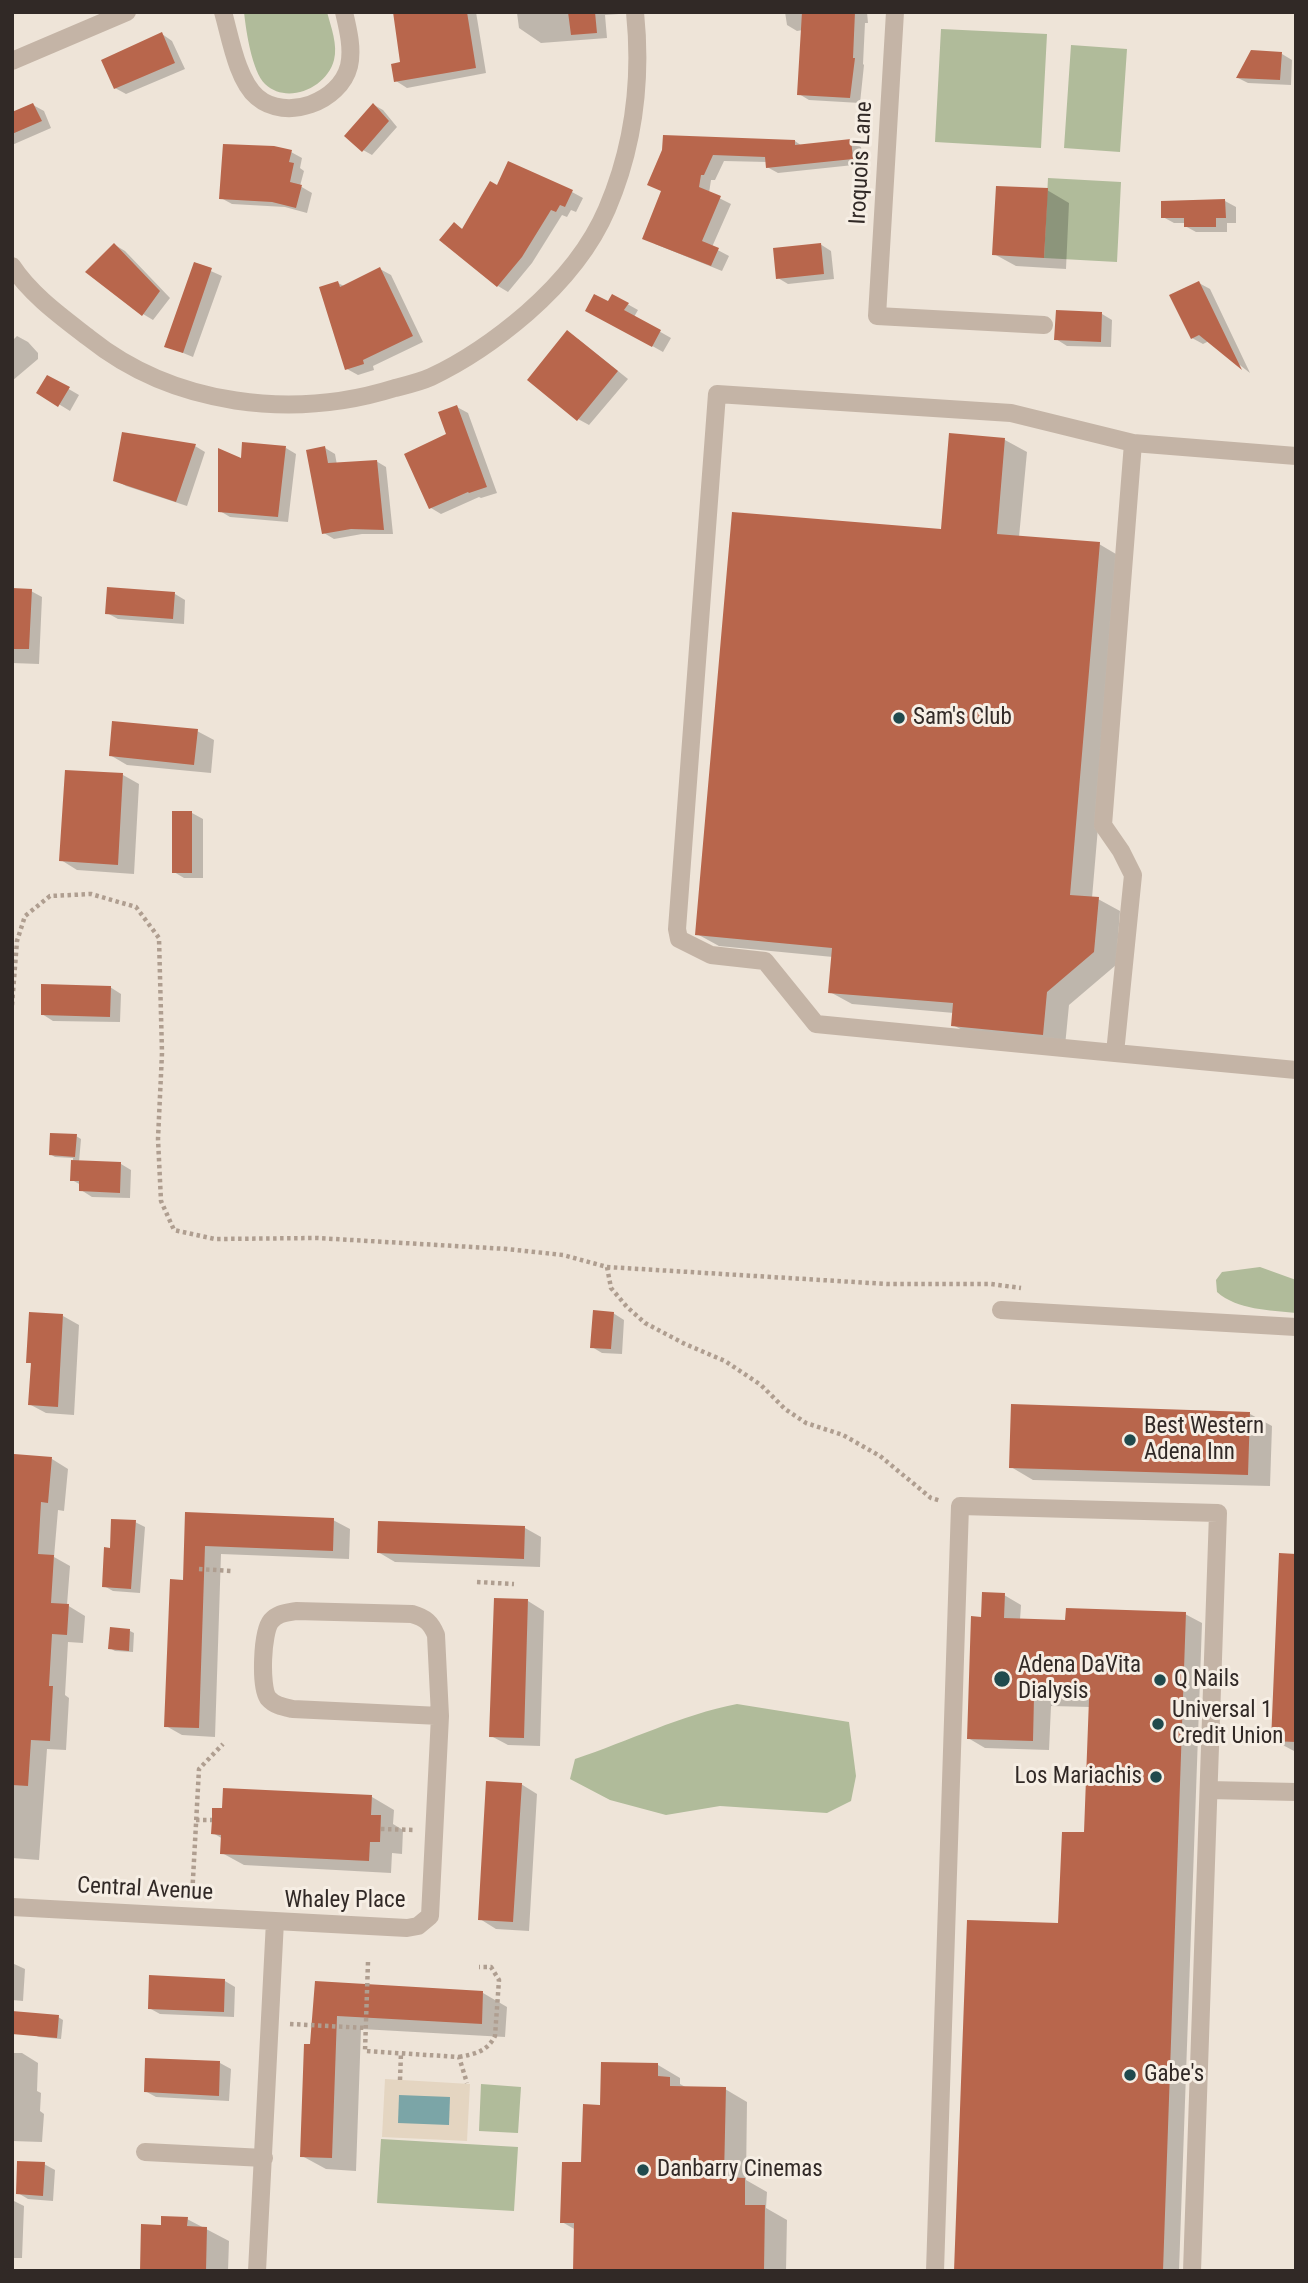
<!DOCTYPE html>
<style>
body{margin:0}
#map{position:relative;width:1308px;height:2283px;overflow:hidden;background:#eee4d8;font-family:"Roboto Condensed",sans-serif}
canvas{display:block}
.frame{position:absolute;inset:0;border:14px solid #312926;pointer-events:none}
</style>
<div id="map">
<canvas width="1308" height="2283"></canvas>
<div class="frame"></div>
</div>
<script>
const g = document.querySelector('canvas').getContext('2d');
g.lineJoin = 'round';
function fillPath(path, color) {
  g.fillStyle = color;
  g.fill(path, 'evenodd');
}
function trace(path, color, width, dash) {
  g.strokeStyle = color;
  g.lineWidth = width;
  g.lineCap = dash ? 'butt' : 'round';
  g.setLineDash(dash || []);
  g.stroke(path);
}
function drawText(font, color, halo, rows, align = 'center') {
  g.font = font + ' "Roboto Condensed",sans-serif';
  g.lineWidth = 6;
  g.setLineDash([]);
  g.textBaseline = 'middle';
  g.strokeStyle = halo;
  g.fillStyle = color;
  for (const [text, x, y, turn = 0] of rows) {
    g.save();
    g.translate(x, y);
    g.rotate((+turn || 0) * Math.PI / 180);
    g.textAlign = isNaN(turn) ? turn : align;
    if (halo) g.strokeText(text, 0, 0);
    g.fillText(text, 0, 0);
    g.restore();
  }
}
fillPath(new Path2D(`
 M244,12H327C331,27 338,45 334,60C327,88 287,105 265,84C252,71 246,31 244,12Z
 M941,29L1047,34L1041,148L935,142Z
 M1071,45L1127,49L1120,152L1064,148Z
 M1048,178L1121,182L1117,262L1044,258Z
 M1260,1267L1296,1280V1313C1270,1310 1237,1310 1217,1292L1216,1280L1222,1272Z
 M737,1704L849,1722L856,1776L851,1801L827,1813L720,1806L666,1815L610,1800L570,1779L575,1759C629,1741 681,1715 737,1704Z
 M481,2084L521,2087L518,2133L479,2131Z
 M381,2139L518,2147L514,2211L377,2203Z`), '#b0bb9a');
fillPath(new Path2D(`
 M385,2079L470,2084L467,2141L382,2137Z`), '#e4d5c1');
fillPath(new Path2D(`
 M399,2095L450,2097L449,2125L398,2123Z`), '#7ba5a7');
fillPath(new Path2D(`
 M395,12H476L486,73L407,88L396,81L402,64Z
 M510,12H619V14L605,15L607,38L541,43L519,28L517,13Z
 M785,12H867L868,23H865L863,64L864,65L860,103L809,100L799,94L803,30L797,31L787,25Z
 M162,34L172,41L185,69L126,94L115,88Z
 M1282,54L1292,60L1291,85L1248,83L1238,78Z
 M33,105L44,111L51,128L12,145V114Z
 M374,105L383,110L397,127L372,155L363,150Z
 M795,141L802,146L850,141L861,147L863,164L778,173L767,167V162L724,161L715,180H711L709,193L731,204L712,247L729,256L722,271L655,244L663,191L664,150Z
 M291,152L302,158L300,168L304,171L300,186L312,193L307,213L285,207L232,204L221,198Z
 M498,187L572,192L583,198L576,212L571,210L567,217L562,215L532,263L508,292L498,286L454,224L464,230Z
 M1047,190L1069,203L1066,269L1016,266L994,254Z
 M1225,201L1236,207V223H1227V232H1196L1185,226V223H1174L1163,217Z
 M820,244L831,251L834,279L788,284L778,278Z
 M115,245L125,251L170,298L153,320L143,314Z
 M195,264L222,276L193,357L166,346Z
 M380,269L391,275L423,342L373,366L374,370L358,375L347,369L338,283L344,286Z
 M1199,283L1210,289L1250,373L1209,341L1203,344L1192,338Z
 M613,296L638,310L634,317L671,338L663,352L588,310L609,303Z
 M1102,314L1112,320L1111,347L1067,346L1056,339Z
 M17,336L28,342L38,353V359L12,381V341Z
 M578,339L628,379L589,425L578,419Z
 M48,377L79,395L70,411L39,392Z
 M457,407L468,413L497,493L481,498L479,497L441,514L431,508Z
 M950,435L1005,440L1027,452L1019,537L1099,544L1121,557L1092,898L1098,899L1120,911L1116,965L1069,1005L1065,1046L975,1037L953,1025L954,1013L852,1004L830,992L833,957L719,946L697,934L942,531Z
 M195,446L205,452L187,506L126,486L115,480Z
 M286,448L296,454L288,522L230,517L220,511Z
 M325,448L335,454L337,465L376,461L386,467L393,534H362L334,539L324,533Z
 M12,590L31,591L42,597L39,664L12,663Z
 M175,594L185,600L184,624L118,619L107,613Z
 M197,731L214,740L211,773L127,765L110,755Z
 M66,771L123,775L139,784L134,874L77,870L61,860Z
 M173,813H192L203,819V878H184L174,872Z
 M110,987L121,994L120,1022L53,1021L42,1014Z
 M76,1136L81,1139L79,1162L121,1164L131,1170L130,1198L92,1197L81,1190V1185L72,1180L73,1158L55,1157L50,1154Z
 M613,1313L624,1320L622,1354L602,1353L592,1347Z
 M63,1316L79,1325L74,1415L46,1413L29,1404L32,1364L28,1362Z
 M1250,1414L1272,1426L1270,1486L1033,1480L1011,1467Z
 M52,1459L68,1469L64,1511L58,1510L54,1557L70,1566L67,1605L85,1616L83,1643L68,1642L65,1695L69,1698L66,1750L47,1749L39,1860L12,1858V1524L14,1500L12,1499V1468Z
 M187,1514L333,1520L350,1529L349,1559L221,1554L215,1737L182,1735L166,1726L184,1581Z
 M135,1522L145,1527L140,1593L113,1591L104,1586L111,1550Z
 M525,1528L541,1537L540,1567L395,1562L378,1552Z
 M1296,1560V1752L1273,1740Z
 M1004,1595L1021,1605L1020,1620L1067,1622L1185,1614L1202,1623L1179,2271H956L1086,1834L1090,1707L1051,1706L1049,1750L985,1748L968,1738L982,1619Z
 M528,1601L544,1611L540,1746L508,1745L491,1736Z
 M130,1631L134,1633L133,1652L115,1651L110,1648Z
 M521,1784L537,1794L529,1931L496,1929L480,1919Z
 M225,1790L372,1797L394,1810L393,1824L403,1830L402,1854L392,1853L391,1873L244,1865L222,1853L223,1839L213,1833L224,1810Z
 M12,1963L25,1969L23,2001L12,2000Z
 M225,1981L235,1987L234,2017L160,2014L149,2008Z
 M316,1983L483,1993L507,2007L505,2037L361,2029L356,2171L326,2169L302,2156Z
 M58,2017L63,2020L61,2039L39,2037L34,2035Z
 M12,2053H22L38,2063L37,2091L41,2093L40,2111L44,2114L42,2142L12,2141Z
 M220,2063L231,2069L229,2101L156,2097L145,2091Z
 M658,2065L680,2078V2084L687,2088L725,2089L747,2102L746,2180L767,2192L766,2208L787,2220L786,2271H575L576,2230L562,2222L602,2107Z
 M44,2164L55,2170L53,2201L28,2199L18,2193Z
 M12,2200L24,2206L22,2258H12Z
 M187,2219L229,2241L228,2271H141L162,2227Z`), '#0003');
fillPath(new Path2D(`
 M393,12H467L476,68L394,82L391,64L400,62Z
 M568,12H595L597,33L571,35Z
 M802,12H855L853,58H855L850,98L797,95Z
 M162,32L175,63L114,89L101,60Z
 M1251,50L1282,52L1280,80L1236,78Z
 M33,103L42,121L12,134V112Z
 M373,103L389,121L362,152L344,136Z
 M663,135L795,140V145L851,139L853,159L766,168L765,157L713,155L704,175H701L699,187L721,196L702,241L719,248L711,266L642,239L661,191L647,185L662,150Z
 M223,144L274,146L292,150L289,162L294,163L290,182L302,185L296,208L272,202L219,199Z
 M508,161L573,190L565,207L560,205L556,212L551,210L522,257L497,287L439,240L454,222L462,229L490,181L497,185Z
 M996,186L1048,188L1044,258L992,255Z
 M1225,199L1226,218H1216V227H1184V218H1161V201Z
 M114,243L160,291L142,316L85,272Z
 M821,243L824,274L776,279L773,248Z
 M194,262L212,268L183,353L164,347Z
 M380,267L413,336L363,360L364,364L345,370L319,287L338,281L340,287Z
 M1199,281L1242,370L1199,335L1191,339L1169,295Z
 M594,294L608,301L612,294L629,303L624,310L661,330L652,347L585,311Z
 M1056,310L1102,312L1101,342L1054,340Z
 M567,330L618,371L577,421L527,380Z
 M47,375L70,387L58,407L36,393Z
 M457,405L487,487L469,493L468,492L429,509L404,454L446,434L438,412Z
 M122,432L196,444L176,502L113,481Z
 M949,433L1005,438L997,534L1100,542L1070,895L1099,897L1094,952L1047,992L1043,1035L951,1026L953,1003L828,993L832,948L695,935L732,512L941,529Z
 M242,442L286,446L278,517L218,512V448L241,458Z
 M325,446L328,463L377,460L384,530L351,529L322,534L306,450Z
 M107,587L175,592L173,619L105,614Z
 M12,588L32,589L29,649H12Z
 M112,721L198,729L194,765L109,756Z
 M65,770L123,773L118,865L59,861Z
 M172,811H192V873H172Z
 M41,984L111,986L110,1017L41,1015Z
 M50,1133L77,1134L75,1157L49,1155Z
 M71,1160L121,1162L120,1193L79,1191V1181H70Z
 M593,1310L614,1312L611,1349L590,1348Z
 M29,1312L63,1314L58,1407L28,1405L31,1363H26Z
 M1011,1404L1250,1412L1248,1475L1009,1468Z
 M14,1454L52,1457L48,1503L41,1502L38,1554L54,1555L51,1603L69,1604L67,1635L52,1634L49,1686H53L50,1741L31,1740L28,1786L12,1785Z
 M185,1512L334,1518L333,1551L205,1546L199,1728L164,1727L170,1579L183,1580Z
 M111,1519L136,1520L131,1589L102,1587L104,1547L110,1548Z
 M378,1521L525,1526L524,1559L377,1553Z
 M1279,1553L1296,1554V1742L1271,1741Z
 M982,1592L1005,1593L1004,1618L1065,1620L1066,1608L1186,1612L1163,2271H954L967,1920L1058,1923L1062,1832H1084L1089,1699L1034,1697L1033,1741L967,1739L971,1616L981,1617Z
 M494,1598L528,1599L524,1738L489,1737Z
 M110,1627L130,1629L129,1651L108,1649Z
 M486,1781L522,1783L513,1922L478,1920Z
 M223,1788L372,1795L371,1815H381L380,1842H370L369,1861L220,1854L221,1835L211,1834L212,1820V1808H222Z
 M149,1975L225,1979L224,2012L148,2009Z
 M315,1981L483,1991L482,2024L337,2016L332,2158L300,2157L304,2044H310Z
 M12,2011L59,2015L57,2038L12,2034Z
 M145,2058L220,2061L219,2096L144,2092Z
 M601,2062L658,2063V2076L670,2077V2086L726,2087L724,2177L745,2178V2205H765L764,2271H573L574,2223H560L562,2162H581L583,2104L600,2105Z
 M17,2161L45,2162L43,2196L16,2194Z
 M161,2216L188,2217L187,2226L207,2227L206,2271H140L141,2224L161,2225Z`), '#b8664c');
trace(new Path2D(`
 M12,1005L17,941L25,916L50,896L91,894L136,907L159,938L162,1053L158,1139L161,1201L174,1230L215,1239L317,1238L507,1249L563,1255L607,1267L887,1284H991L1021,1288
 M607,1267L611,1288L627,1307L645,1323L685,1344L725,1361L761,1385L785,1409L806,1423L843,1435L880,1456L931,1498L941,1501
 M199,1569L232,1571
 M477,1582L514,1584
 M196,1820H212
 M381,1829L415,1830
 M192,1897L199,1769L223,1744
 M368,1962L365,2051L459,2057L467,2083
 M290,2024L366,2028
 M459,2057C474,2054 487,2052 495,2036L499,1980L491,1967H479
 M400,2080L401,2053`), '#af9e90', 4.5, [3.5, 3.5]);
trace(new Path2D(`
 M223,12C230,36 237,80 257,97C286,122 340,102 349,66C353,49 348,29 344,12
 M895,12L877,316L1044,325
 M12,61L127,12
 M12,266C31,295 62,317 89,338C174,406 293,420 395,388C407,385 420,382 431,377C465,361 498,338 527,313C560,284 590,249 607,209C634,146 642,80 635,12
 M1296,456L1133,443L1103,825L1121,851L1133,875L1115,1053L1296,1070
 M1115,1053L816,1024L765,961L711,955L679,939L677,929L717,394L1011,413L1133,443
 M1001,1310L1296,1327
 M1209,1790L1296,1792
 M12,1907L275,1921
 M145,2152L264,2158
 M257,2271L275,1921L407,1928L418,1926L430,1916L440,1716L436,1635C431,1623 426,1618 412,1614L296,1611C286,1613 278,1613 271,1621C262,1632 260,1686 268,1698C275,1706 284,1707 293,1709L440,1716
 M935,2271L960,1506L1218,1513L1192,2271`), '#c4b4a6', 18);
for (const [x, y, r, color] of [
 [899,718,7,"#204a4d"],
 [1130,1440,7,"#204a4d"],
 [1002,1679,9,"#204a4d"],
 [1160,1680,7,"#204a4d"],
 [1158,1724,7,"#204a4d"],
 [1156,1777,7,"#204a4d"],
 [1130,2075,7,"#204a4d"],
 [643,2170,7,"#204a4d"]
]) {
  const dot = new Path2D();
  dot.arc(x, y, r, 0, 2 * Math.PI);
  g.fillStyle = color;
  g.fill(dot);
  trace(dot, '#f6eee4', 2.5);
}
drawText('23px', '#312926', '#f6eee4', [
 ["Iroquois Lane",862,163,-87],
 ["Central Avenue",145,1890,3],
 ["Whaley Place",345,1901]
]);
drawText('23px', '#312926', '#f6eee4', [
 ["Sam's Club",913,718],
 ["Best Western",1144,1427],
 ["Adena Inn",1144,1453],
 ["Adena DaVita",1018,1666],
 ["Dialysis",1018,1692],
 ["Q Nails",1174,1680],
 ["Universal 1",1172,1711],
 ["Credit Union",1172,1737],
 ["Los Mariachis",1142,1777,"right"],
 ["Gabe's",1144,2075],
 ["Danbarry Cinemas",657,2170]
], 'left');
</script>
